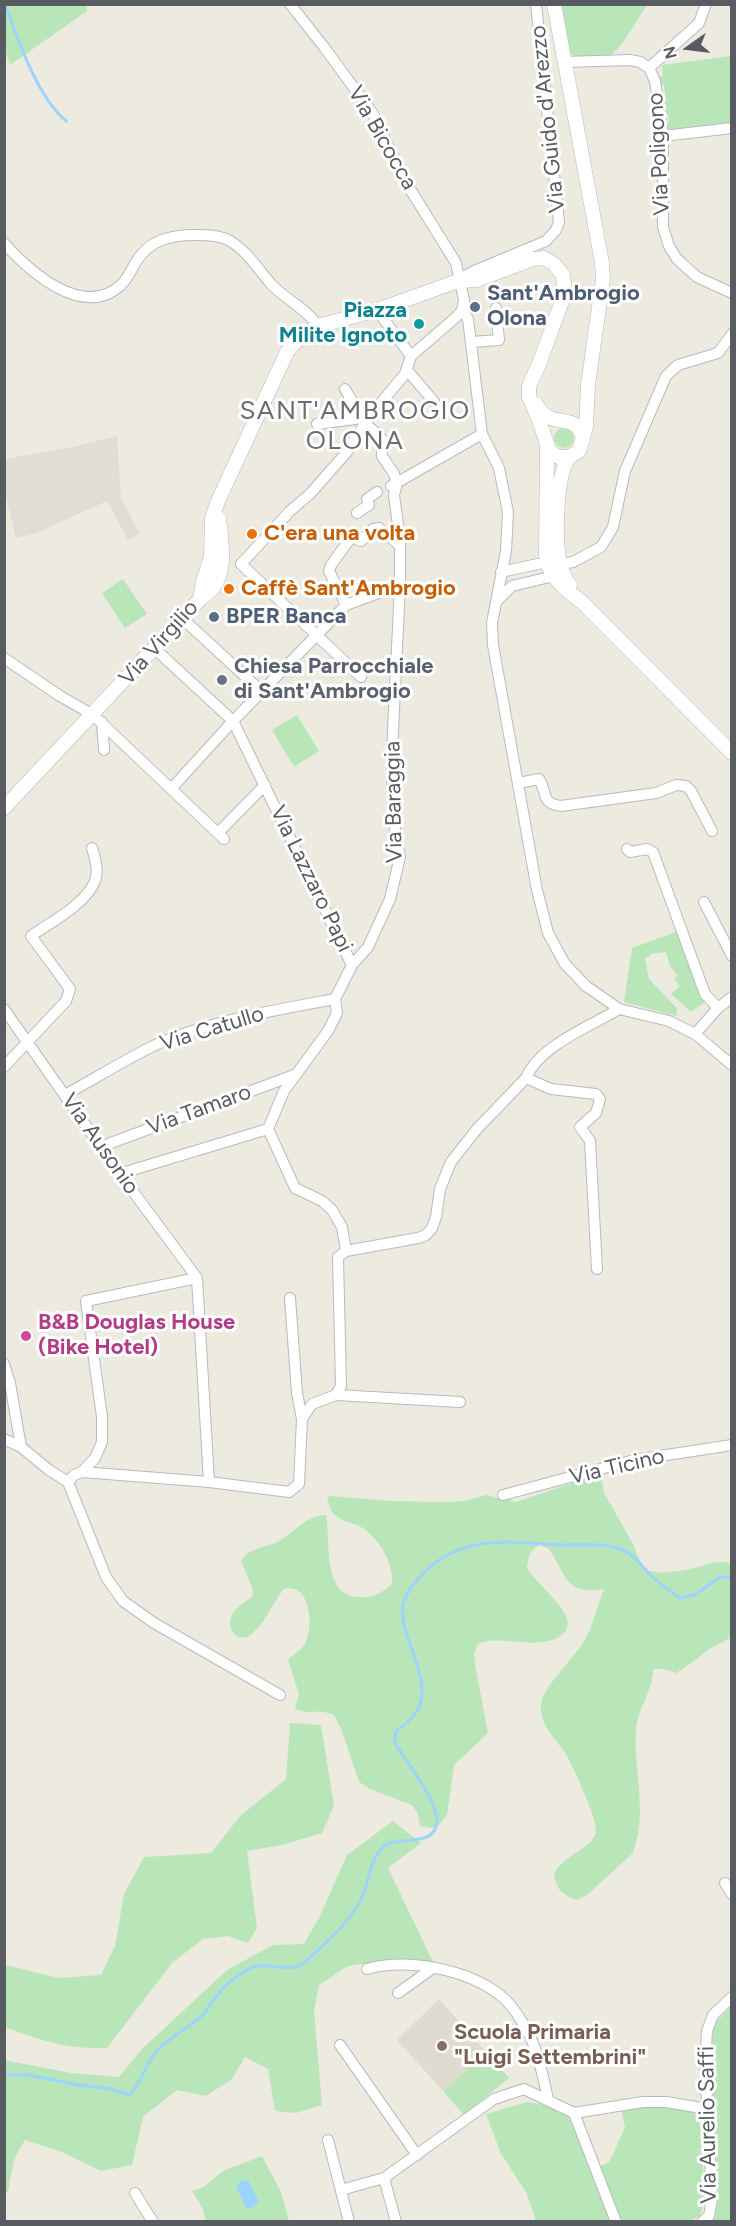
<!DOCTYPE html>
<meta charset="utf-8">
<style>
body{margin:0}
#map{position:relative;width:736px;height:2226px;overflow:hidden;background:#edeadf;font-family:Figtree,sans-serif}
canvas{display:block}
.frame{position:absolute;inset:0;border:6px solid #585c61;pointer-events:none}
.north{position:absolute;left:658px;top:18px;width:60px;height:60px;-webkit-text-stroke:4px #fff;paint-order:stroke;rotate:256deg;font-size:16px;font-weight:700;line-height:24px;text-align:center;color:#585c61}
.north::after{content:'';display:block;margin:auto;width:21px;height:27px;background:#585c61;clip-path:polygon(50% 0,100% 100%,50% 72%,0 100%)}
</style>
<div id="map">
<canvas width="736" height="2226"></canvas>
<div class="frame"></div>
<div class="north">N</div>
</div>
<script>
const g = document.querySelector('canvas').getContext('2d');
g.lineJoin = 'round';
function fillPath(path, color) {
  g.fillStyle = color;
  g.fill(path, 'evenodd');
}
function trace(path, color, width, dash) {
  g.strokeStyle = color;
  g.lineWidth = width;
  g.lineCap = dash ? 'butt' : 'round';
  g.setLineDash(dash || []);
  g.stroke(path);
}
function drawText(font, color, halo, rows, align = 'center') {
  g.font = font + ' Figtree,sans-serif';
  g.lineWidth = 6;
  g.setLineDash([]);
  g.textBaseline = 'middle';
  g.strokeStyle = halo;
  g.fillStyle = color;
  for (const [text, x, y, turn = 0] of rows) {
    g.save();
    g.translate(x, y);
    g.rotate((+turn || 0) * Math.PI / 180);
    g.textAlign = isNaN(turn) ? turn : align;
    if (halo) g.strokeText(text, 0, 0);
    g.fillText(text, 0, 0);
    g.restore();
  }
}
fillPath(new Path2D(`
 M117,436L121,497L139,533L128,540L107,501L34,534L16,538L5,493V459L73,447Z`), '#e0ddd7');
fillPath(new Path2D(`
 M439,1999L486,2052L443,2091L397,2040Z`), '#dfdbd0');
fillPath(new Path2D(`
 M5,4L87,5V11L10,65L5,50Z
 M559,5H647L622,44L612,54L605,57L577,58L569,52Z
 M731,56V124L666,132L664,122H669L668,114H663L661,95L665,94L664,85H660L659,77L663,76L662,65Z
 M554 438a10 10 0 1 1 20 0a10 10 0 1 1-20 0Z
 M123,579L147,614L125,628L102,593Z
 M297,715L319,751L294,767L272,730Z
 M681,930L705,1002L691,1012L671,994L680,986L674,979L678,976L670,966L666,952L650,954V956L645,958L649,979L677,1008L676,1016L624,1002L632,948Z
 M602,1473L603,1491L633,1544L643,1569C659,1575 678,1572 695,1568C708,1565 718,1559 731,1564V1638L709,1649L694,1661L676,1673L663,1669H653C653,1692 637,1709 636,1730C633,1771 649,1815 632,1854L587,1895L577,1900C563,1895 556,1890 554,1874C562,1856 591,1849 596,1833C599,1822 573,1767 567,1756C557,1739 539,1726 541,1704C543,1686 577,1656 587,1636C594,1621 598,1604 604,1589C565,1596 566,1574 549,1549L539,1545C531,1549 528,1558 527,1567C534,1585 589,1620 559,1637C534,1651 493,1633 477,1645L474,1655L476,1670L488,1733L454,1765L447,1815L440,1824L432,1828L420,1826L418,1814L412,1805L370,1789L359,1782L342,1731L334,1715C318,1708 307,1716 295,1708L299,1694L288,1660C293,1654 300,1652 305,1644C314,1627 311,1582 284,1589C272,1603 265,1625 250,1635C236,1644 226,1627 232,1615C236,1607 247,1601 253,1596L252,1587L241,1561C246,1549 266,1547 277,1542C290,1535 299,1524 312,1518C317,1516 321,1515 326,1515C331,1538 321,1595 358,1597C373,1598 381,1594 392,1584C394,1563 379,1538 361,1527C352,1522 342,1522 335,1515C330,1511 329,1503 327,1498L330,1496L389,1501L446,1502L464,1501L487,1495L516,1502Z
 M290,1723L321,1725L334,1806L322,1833L282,1845L247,1851L257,1928L248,1943L228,1936L203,1939L172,1963L107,2048C67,2049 41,2041 5,2027V1965L59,1978L101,1975L115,1946L124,1894L144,1857L211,1853L240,1816L286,1779Z
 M393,1821L421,1843L388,1868L435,1966L389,1960L348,1966L319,1985L314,2011L322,2105L296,2113L275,2111L268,2069L245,2057L232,2079L206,2096L177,2090L143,2117L132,2165L101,2171L62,2152L25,2140L14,2159L8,2192H5L4,2060L71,2073L119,2077L142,2049L227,1970L273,1945L304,1944L320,1916L347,1855Z
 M731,2007V2221H714L719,2198L711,2093L713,2025Z
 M486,2052L509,2078L464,2115L443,2091Z
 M527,2102L546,2105L568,2115L611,2221H536L526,2192L501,2154L486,2114Z
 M692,2107L700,2116L705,2198L700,2216L690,2221H621L599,2167L609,2162L625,2128L621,2108Z
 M262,2156L281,2192L289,2221H206L202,2207L192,2191L205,2186L223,2171Z`), '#b9e6b9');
fillPath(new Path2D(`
 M248,2180L259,2202L250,2209L246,2208L236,2186L241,2181Z`), '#9cd4ff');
trace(new Path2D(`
 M5,4C18,39 37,97 66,121
 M4,2075H29L78,2085L107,2088L130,2095C143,2080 145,2065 155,2053C169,2037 187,2029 202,2016C207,2011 210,2003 215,1998C223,1987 233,1978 245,1971C265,1959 282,1972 298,1966C306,1963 313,1955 319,1949C335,1934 353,1917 362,1897C370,1880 369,1861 383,1847C397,1835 429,1847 436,1827C443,1805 406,1763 395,1743V1732C402,1727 410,1721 415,1714C438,1684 398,1638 403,1605C405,1594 412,1586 419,1578C458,1533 508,1542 562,1545C580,1545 604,1543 621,1549C635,1554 644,1570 655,1579C662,1586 672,1592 680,1598L695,1595L720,1577L732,1578`), '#9cd4ff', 3);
const street = new Path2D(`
 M290,4L324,47L373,114L405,181L456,263L464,300L462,311L454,319L411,356L377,310
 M565,62L630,60L640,62L649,68L655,81L663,136V227L669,246L677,259L697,277L732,293
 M649,68L699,23L706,4
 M663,136L732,128
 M4,243C29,271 83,320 121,285C128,278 131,270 136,262C149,240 170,235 195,235C206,235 220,235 230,241C246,250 259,270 271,284C286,300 306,308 318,326
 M458,280L474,271L546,241L556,230L559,222L536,4
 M464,300L465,314L468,319L482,434L499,468L508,512L506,551L492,623L493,645L537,890L548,933L565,964L586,986L619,1009L669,1021L695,1034L732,1065
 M471,342L499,340L496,308
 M407,370L435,403
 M345,389C353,402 357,414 375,410
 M317,424L369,417
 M391,486L482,434
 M357,513L369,505L367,499L377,492
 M241,564L290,511L310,494L346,453L369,417L405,374L411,356
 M241,564L361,677
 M501,572L547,562
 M496,602L512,586L554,576L560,564L573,562L601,547L613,527L625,471L666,376L678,365L718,353L732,334
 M346,605L329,571L331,565L350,539L351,537L361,541L373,529L379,528L400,546
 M183,619L261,691
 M155,649L233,721L352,965L335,999L337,1013L328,1031L284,1091L268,1129L295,1188L322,1201L332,1210L342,1227L346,1251
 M4,658L60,696L93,715L224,839
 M102,722L104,750
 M519,783L539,779C548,793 540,803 561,806L656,793L676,785L686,786L691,791L712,831
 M171,789L233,721L346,605L400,585
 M218,833L265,785
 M627,849L630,852L647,849L653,852L705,994L718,1008
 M704,902L732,956
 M352,965L368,947L390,899L400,857L393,818L392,752L400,585V540L394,495L397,483L394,474L382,456V439L366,424
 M4,1009L115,1167L197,1278
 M695,1034L718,1008L732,997
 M4,1067L66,1001L70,989L31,936C51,922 86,904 95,881C99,870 95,858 92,848
 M526,1078L551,1089L596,1094L600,1099L596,1113L580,1127L590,1141L597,1269
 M65,1095C94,1079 123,1061 153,1046C208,1021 276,1010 335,999
 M100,1147L297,1074
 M119,1174L268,1129
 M197,1278L209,1482
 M290,1298L297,1393L302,1419
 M4,1364L10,1383L21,1447L49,1470L68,1482L106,1577L123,1601L154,1623L280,1695
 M336,1395L460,1402
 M4,1439L21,1447
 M82,1472L209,1482L289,1492L299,1484L302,1419L312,1404L336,1395L341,1386L338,1257L346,1251L418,1238L426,1235L432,1228L436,1217L440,1189L451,1162L477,1129L526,1078C539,1046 589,1027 619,1009
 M68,1482L74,1475L82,1472L95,1458L102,1442V1417L86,1301L197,1278
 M503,1495L634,1460L732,1445
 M725,1883L732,1894
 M367,1969C407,1958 467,1969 500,1995C508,2001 516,2012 521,2020C537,2043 542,2073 548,2099
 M398,1993L433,1968
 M340,2045L417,2155
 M574,2113L616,2222
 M328,2140L349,2222
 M384,2178L396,2222
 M341,2190L384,2178L494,2099L524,2089L574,2113L643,2102H666L708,2109
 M135,2193L153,2222
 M702,2222L709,2216L712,2199L705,2065L707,2031L713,2015L732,1997`);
const secondary = new Path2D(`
 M536,404C550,432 577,409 583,439
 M547,445L546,554C548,576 565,590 582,602L732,753
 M569,457C555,477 555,541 560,564C562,572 565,579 570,585
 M200,599C230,581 222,547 219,518
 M4,808L200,599L203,582L211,557L212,518L218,501L287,352L300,337L318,326L377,310L458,281L477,280L533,259L544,258L554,264L563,275L565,293L539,364L529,386V397L539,420L549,450L558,457H569L579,451L586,427L588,385L603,279L602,263L554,4`);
trace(street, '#b7babf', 12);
trace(secondary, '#b5b9bf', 15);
trace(street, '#fff', 10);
trace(secondary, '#fff', 14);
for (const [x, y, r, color] of [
 [475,307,6,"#5c6f8a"],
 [419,324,6,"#0f9aa8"],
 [252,534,6,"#e8710a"],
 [229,589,6,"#e8710a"],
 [214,617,6,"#5c6f8a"],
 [222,680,6,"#6b7280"],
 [26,1336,6,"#d1479c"],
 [442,2046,6,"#8d6e63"]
]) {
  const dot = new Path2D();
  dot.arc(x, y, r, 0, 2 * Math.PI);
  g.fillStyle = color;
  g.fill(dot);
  trace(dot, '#fff', 2);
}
drawText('22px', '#585c61', '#fff', [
 ["Via Guido d'Arezzo",548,119,-96],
 ["Via Bicocca",382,138,60],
 ["Via Poligono",659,154,-93],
 ["Via Virgilio",159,643,-48],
 ["Via Baraggia",394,802,-91],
 ["Via Lazzaro Papi",311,879,64],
 ["Via Catullo",212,1029,-17],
 ["Via Tamaro",199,1110,-20],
 ["Via Ausonio",100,1144,55],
 ["Via Ticino",617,1467,-13],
 ["Via Aurelio Saffi",708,2125,-91]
]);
drawText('bold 22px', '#4e5e75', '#fff', [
 ["Sant'Ambrogio",487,294],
 ["Olona",487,319],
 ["BPER Banca",226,617]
], 'left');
drawText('bold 22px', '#0d838f', '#fff', [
 ["Piazza",407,311],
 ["Milite Ignoto",407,336]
], 'right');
drawText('bold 22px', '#c56008', '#fff', [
 ["C'era una volta",264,534],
 ["Caffè Sant'Ambrogio",241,589]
], 'left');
drawText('bold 22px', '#5b616d', '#fff', [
 ["Chiesa Parrocchiale",234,667],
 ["di Sant'Ambrogio",234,692]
], 'left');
drawText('bold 22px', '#b23c85', '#fff', [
 ["B&B Douglas House",38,1323],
 ["(Bike Hotel)",38,1348]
], 'left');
drawText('bold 22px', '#785e54', '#fff', [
 ["Scuola Primaria",454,2033],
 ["\"Luigi Settembrini\"",454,2058]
], 'left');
g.letterSpacing = '1.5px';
drawText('26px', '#696e73', '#fff', [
 ["SANT'AMBROGIO",355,411],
 ["OLONA",355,441]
]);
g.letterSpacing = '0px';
</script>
